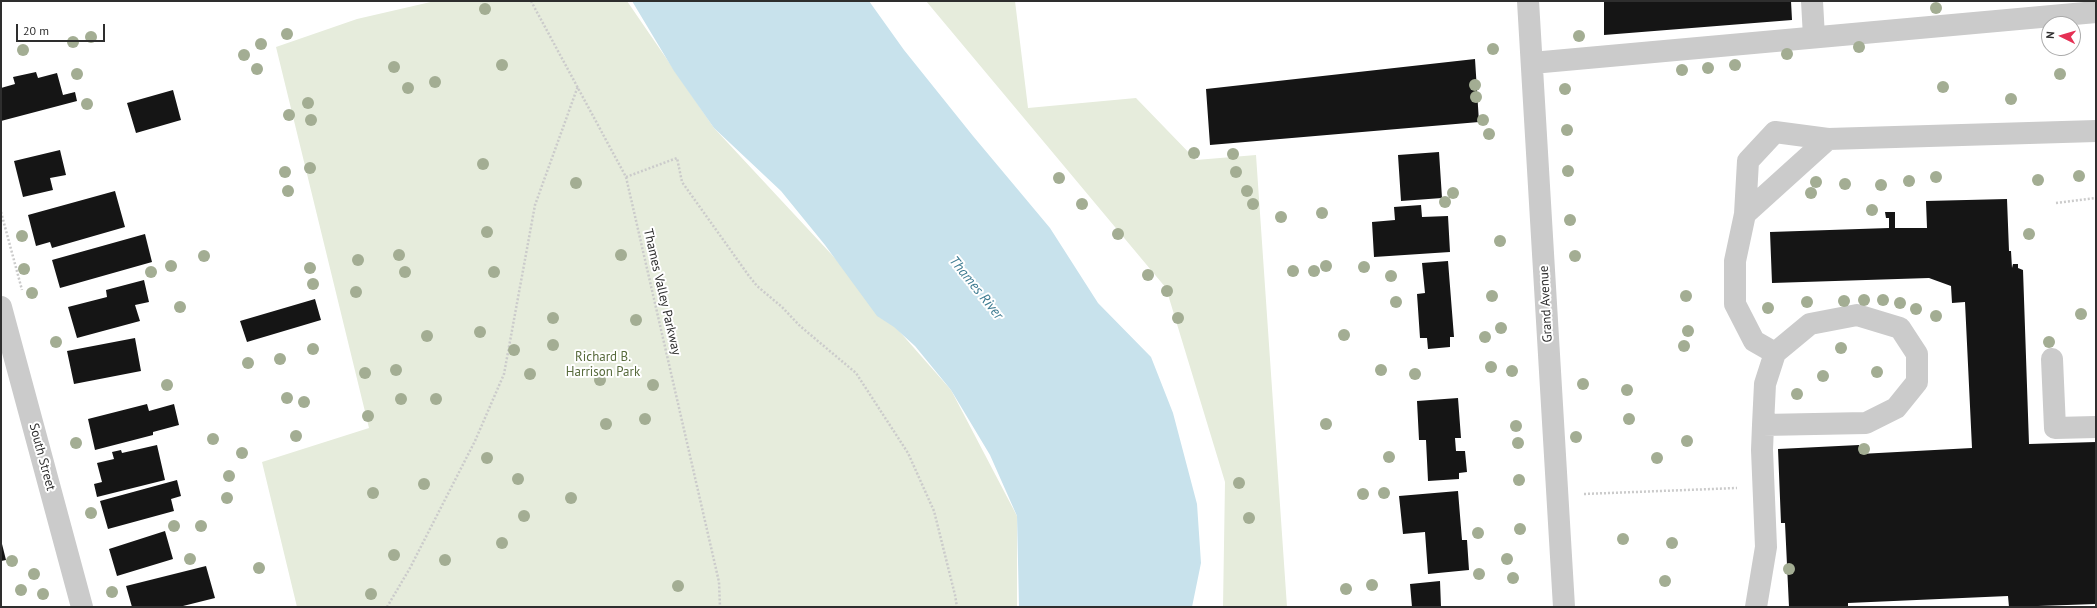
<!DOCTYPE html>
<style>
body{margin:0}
#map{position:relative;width:2097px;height:608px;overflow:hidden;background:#fff;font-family:"PT Sans",sans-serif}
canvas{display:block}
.frame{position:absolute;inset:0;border:2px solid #2e2e2e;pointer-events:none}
.north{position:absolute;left:2041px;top:16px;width:40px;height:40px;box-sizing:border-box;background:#fff;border:1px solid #ababab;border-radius:50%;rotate:275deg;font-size:11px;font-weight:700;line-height:16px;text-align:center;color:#2e2e2e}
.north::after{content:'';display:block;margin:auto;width:14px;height:18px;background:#e53054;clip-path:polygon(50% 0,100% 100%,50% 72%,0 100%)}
.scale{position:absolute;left:16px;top:24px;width:89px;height:18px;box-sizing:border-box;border:2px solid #2e2e2e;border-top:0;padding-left:5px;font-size:12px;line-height:14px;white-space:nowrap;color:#2e2e2e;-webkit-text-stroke:3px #fff;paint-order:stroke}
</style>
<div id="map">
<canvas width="2097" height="608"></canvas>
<div class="frame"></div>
<div class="north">N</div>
<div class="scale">20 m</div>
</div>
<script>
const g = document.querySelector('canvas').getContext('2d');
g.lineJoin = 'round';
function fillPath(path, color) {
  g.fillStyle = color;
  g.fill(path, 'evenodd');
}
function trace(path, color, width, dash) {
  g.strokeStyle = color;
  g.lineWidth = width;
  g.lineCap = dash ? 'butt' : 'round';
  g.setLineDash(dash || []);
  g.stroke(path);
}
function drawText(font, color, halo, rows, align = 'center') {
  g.font = font + ' "PT Sans",sans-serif';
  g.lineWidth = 4;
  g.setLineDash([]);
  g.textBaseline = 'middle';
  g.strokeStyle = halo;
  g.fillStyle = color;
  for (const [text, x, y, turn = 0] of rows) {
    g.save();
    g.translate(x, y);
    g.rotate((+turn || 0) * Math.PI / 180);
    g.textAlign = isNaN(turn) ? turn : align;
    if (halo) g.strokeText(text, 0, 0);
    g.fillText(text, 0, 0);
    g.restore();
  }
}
fillPath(new Path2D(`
 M435,1H627L714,128L833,256L951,390L1017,516V607H297L262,462L369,428L276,47L357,19Z
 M926,1H1015L1028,108L1136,98L1196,160L1256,155L1287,607H1223L1225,482L1166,288Z`), '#e6ecdc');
fillPath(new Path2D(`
 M632,1H869L904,50L973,136L1050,228L1098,303L1151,357L1173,413L1197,504L1201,563L1192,607H1019L1017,516L990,455L951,390L915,346L894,327L877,316L825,245L781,191L714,128L674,71Z`), '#c8e2ec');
fillPath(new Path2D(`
 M1604,1H1791L1792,20L1604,35Z
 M1475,59L1479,122L1210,145L1206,89Z
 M36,72L38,78L57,73L63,95L75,92L77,101L1,121V88L15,84L13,77Z
 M173,90L181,120L136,133L127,103Z
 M60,150L66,175L50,178L53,190L23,197L14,161Z
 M1439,152L1442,198L1401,201L1398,155Z
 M115,191L125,227L52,248L50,242L36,246L28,215Z
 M2007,199L2009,251H2011L2012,268L2013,264H2018V268L2023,270L2029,444L2096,442V604L2009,607L2008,596L1848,603V607H1789L1785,523H1781L1778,449L1859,445L1860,454L1972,448L1965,302L1952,303L1951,286L1929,278L1772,283L1770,232L1889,228V218H1886L1885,212H1895V228H1927L1926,201Z
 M1421,205L1422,217L1448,216L1450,252L1374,257L1372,222L1395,220L1394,207Z
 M145,234L152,262L60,288L52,260Z
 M1448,261L1454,337H1450V347L1428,349L1427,338H1420L1417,294L1425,293L1422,263Z
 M144,280L149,302L135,305L140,321L77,338L68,307L107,297L106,290Z
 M315,299L321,320L247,342L240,321Z
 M135,338L141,371L74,384L67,351Z
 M1458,398L1461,438H1455L1456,451H1465L1467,472L1459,473V479L1428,481L1426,440H1419L1417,401Z
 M147,404L149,411L174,404L179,425L153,432V435L95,450L88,419Z
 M157,445L165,480L97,497L94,484L102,482L97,463L114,459L112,452L121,450L122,453Z
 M177,480L181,496L171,499L174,511L108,529L100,501Z
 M1458,491L1462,540H1467L1469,570L1428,574L1425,532L1403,534L1399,496Z
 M165,531L173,559L117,576L109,549Z
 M1,540L6,560L1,561Z
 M206,566L215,598L179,607H132L126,586Z
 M1440,581L1441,607H1412L1410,584Z`), '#151515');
trace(new Path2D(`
 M531,1L626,177L719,582L720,607
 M626,177L677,158L682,182L749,276L757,286L782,307L800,326L856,373L908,453L934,511L955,595L957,607
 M2056,203L2096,198
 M1,212L22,290
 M1584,494L1737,488
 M387,607L410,568L475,441L504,374L535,205L578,86`), '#cbcbcb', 2.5, [2, 2]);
trace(new Path2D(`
 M1528,1L1564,607
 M1812,1L1814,37
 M1532,63L2096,12
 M1745,214L1748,161L1775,132L1828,139
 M1,307L82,607
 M1775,353L1754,341L1735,304V261L1745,214L1828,139L2096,131
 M2052,359L2055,428L2096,427
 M1756,607L1766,547L1762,450L1763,425L1765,384L1775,353L1810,324L1857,315L1900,328L1917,354V382L1896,408L1866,423L1763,425`), '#cbcbcb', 22);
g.fillStyle = '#a3ad93';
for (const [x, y] of [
 [1936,8],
 [485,9],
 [287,34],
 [1579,36],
 [91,37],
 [73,42],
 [261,44],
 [1859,47],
 [1493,49],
 [23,50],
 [1787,54],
 [244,55],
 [502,65],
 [1735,65],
 [394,67],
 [1708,68],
 [257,69],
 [1682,70],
 [77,74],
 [2060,74],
 [435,82],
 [1475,85],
 [1943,87],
 [408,88],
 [1565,89],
 [1476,97],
 [2011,99],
 [308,103],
 [87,104],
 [289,115],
 [311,120],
 [1483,120],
 [1567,130],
 [1489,134],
 [1194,153],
 [1233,154],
 [483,164],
 [310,168],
 [1568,171],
 [285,172],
 [1236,172],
 [2079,176],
 [1936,177],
 [1059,178],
 [2038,180],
 [1909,181],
 [1816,182],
 [576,183],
 [1845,184],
 [1881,185],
 [288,191],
 [1247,191],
 [1453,193],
 [1811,193],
 [1445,202],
 [1082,204],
 [1253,204],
 [1872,210],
 [1322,213],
 [1281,217],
 [1570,220],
 [487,232],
 [1118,234],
 [2029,234],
 [22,236],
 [1500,241],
 [399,255],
 [621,255],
 [204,256],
 [1575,256],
 [358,260],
 [171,266],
 [1326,266],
 [1364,267],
 [310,268],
 [24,269],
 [1293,271],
 [1314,271],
 [151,272],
 [405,272],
 [494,272],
 [1148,275],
 [1391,276],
 [313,284],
 [1167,291],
 [356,292],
 [32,293],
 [1492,296],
 [1686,296],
 [1864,300],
 [1883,300],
 [1844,301],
 [1396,302],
 [1807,302],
 [1900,303],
 [180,307],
 [1768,308],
 [1916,309],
 [2081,314],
 [1936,316],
 [553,318],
 [1178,318],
 [636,320],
 [1501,328],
 [1688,331],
 [480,332],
 [1344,335],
 [427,336],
 [1485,337],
 [56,342],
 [2049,342],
 [553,345],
 [1684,346],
 [1841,348],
 [313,349],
 [514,350],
 [280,359],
 [248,363],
 [1491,367],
 [396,370],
 [1381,370],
 [1512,371],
 [1877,372],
 [365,373],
 [530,374],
 [1415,374],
 [1823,376],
 [600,380],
 [1583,384],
 [167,385],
 [653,385],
 [1627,390],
 [1797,394],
 [287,398],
 [401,399],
 [436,399],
 [304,402],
 [368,416],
 [645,419],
 [1629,419],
 [606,424],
 [1326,424],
 [1516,426],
 [296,436],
 [1576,437],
 [213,439],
 [1687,441],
 [76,443],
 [1518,443],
 [1864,449],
 [242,453],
 [1389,457],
 [487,458],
 [1657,458],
 [229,476],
 [518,479],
 [1519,480],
 [1239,483],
 [424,484],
 [373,493],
 [1384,493],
 [1363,494],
 [227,498],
 [571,498],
 [91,513],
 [524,516],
 [1249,518],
 [174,526],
 [201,526],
 [1520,529],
 [1478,533],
 [1623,539],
 [502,543],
 [1672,543],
 [394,555],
 [190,559],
 [1507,559],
 [445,560],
 [12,561],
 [259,568],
 [1789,569],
 [34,574],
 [1479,574],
 [1513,578],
 [1665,581],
 [1372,585],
 [678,586],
 [1346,589],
 [21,590],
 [112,592],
 [43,594],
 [371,594]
]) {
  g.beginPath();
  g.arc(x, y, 6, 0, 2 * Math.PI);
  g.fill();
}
drawText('13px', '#2e2e2e', '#fff', [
 ["Thames Valley Parkway",662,292,77],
 ["Grand Avenue",1546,304,-93],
 ["South Street",42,457,75]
]);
drawText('13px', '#576a3b', '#fff', [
 ["Richard B.",603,357],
 ["Harrison Park",603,372]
]);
drawText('italic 14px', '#3c7a90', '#fff', [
 ["Thames River",976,288,51]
]);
</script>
